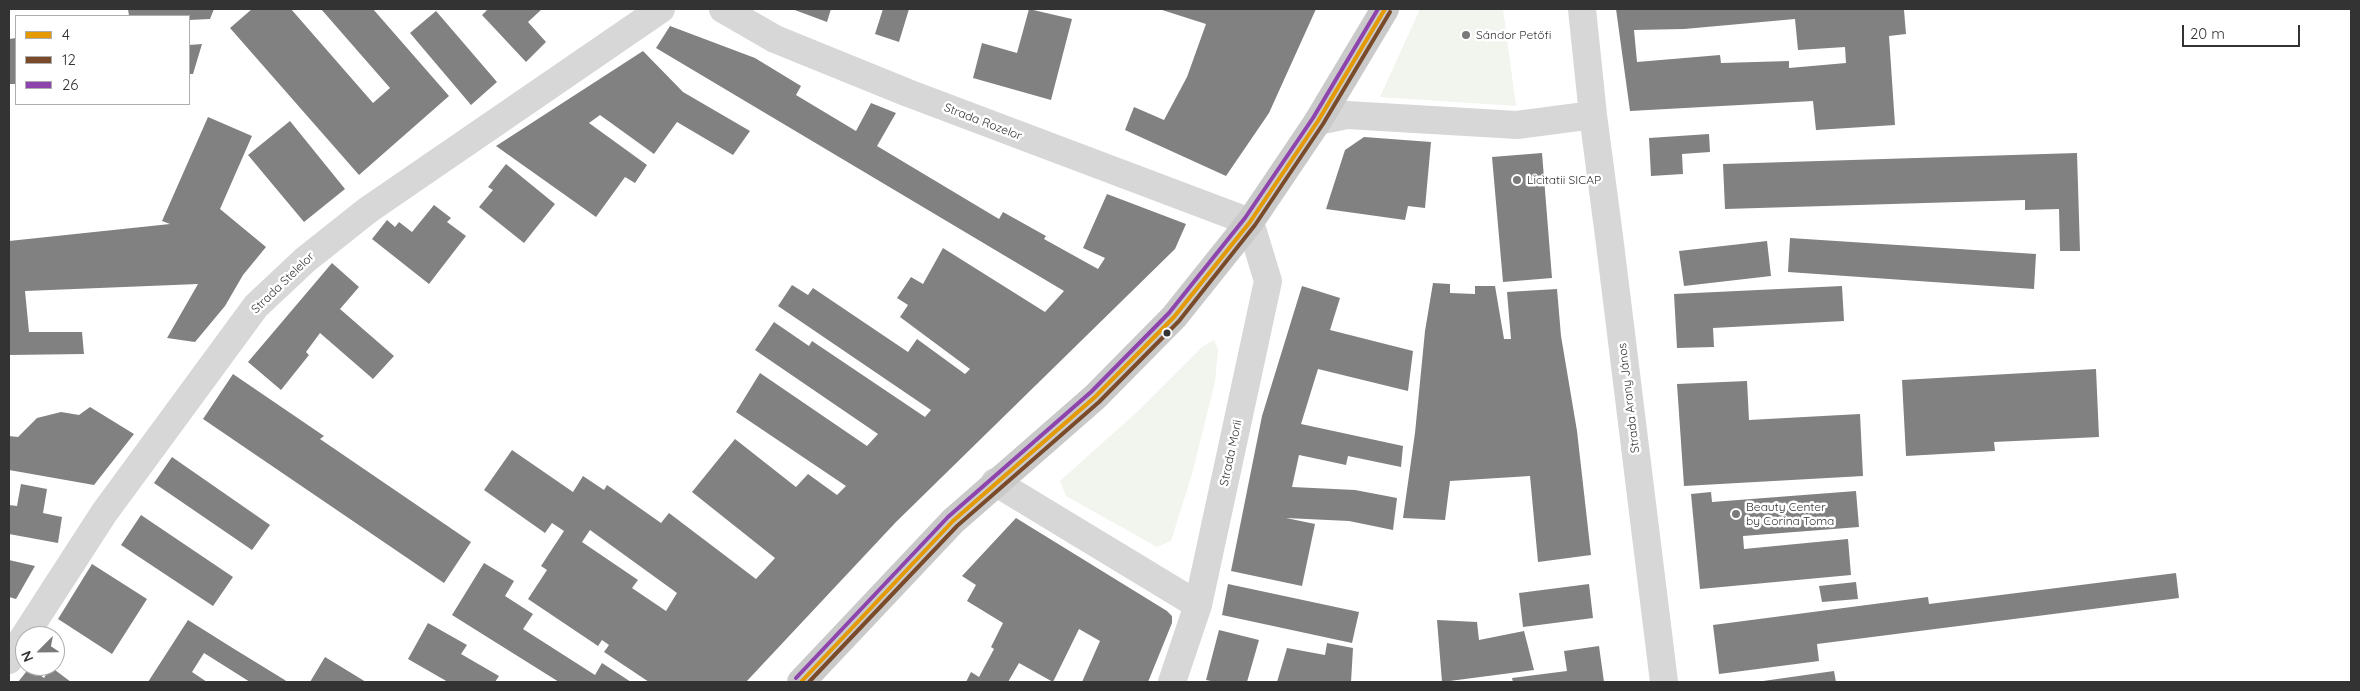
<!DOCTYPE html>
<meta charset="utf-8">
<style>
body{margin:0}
#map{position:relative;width:2360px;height:691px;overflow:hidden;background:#fff;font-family:Quicksand,sans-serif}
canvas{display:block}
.frame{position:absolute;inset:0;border:10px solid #333;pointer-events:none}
.legend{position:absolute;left:15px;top:15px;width:175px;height:90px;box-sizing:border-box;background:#fff;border:1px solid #adadad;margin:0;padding:6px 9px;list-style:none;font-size:15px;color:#333}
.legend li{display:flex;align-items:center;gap:10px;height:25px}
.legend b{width:25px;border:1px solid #adadad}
.north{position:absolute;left:15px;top:626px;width:50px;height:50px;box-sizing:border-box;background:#fff;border:1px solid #adadad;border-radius:50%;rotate:247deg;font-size:14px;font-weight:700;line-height:20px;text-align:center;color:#333}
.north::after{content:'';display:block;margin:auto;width:18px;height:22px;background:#7a7a7a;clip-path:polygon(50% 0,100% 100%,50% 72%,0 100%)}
.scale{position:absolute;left:2182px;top:25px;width:118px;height:22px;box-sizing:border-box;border:2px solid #333;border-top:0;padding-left:6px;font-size:15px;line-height:18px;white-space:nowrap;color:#333;-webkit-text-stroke:4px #fff;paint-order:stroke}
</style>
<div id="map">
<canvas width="2360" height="691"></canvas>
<div class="frame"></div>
<ul class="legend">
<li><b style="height:6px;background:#e39a05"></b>4</li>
<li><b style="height:6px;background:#7a4b2a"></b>12</li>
<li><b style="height:6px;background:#8e44ad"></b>26</li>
</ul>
<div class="north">N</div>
<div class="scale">20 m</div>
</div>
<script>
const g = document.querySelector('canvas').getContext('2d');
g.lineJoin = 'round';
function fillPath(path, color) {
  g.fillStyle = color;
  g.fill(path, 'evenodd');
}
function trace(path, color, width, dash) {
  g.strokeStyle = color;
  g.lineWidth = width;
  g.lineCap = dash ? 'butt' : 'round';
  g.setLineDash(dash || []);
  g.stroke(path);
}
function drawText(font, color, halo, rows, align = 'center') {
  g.font = font + ' Quicksand,sans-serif';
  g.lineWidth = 5;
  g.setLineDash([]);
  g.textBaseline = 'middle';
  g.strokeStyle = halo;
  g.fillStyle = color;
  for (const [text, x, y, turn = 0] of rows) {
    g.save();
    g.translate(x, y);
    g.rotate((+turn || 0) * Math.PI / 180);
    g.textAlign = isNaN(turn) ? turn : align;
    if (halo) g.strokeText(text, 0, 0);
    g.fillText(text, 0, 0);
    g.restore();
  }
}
fillPath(new Path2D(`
 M1420,9H1503L1516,106L1380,97Z
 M1214,340L1218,350L1215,382L1192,474L1171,541L1157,547L1066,496L1060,481L1137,412L1202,347Z`), '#f1f5ed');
fillPath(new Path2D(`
 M128,9H214L210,19L189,20V16H129Z
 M252,9H291L373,103L390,88L321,9H373L449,96L359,175L230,28Z
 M488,9H542L528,22L546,42L526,62L482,15Z
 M792,9H831L827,22Z
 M883,9H909L899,42L875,34Z
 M1029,9L1072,19L1051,100L973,78L982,43L1017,53Z
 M1159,9H1316L1269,113L1226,176L1125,130L1134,107L1164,120L1187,77L1206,24Z
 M1616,9L1904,10L1906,34L1889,36L1895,125L1816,130L1813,101L1630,111ZM1795,19L1798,50L1845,47L1846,63L1789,68V61L1721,63L1720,55L1637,62L1634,30L1684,29Z
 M436,11L497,82L471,105L410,33Z
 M670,26L755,58L801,86L796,95L856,131L871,103L896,113L877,146L999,219L1003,212L1046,236L1044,239L1098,269L1105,258L1083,248L1107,194L1186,224L1175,249L896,522L746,682H649L604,652L609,645L602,640L598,646L528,599L547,570L541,566L564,531L552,523L545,533L484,490L512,450L573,492L583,476L604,490L607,485L661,523L669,513L756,579L775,558L692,492L735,439L796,487L808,474L837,495L846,486L736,412L760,373L867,446L878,434L755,350L774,322L809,346L812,341L925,417L931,410L778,306L792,285L808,295L813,288L908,352L917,339L965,374L970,369L900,317L908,305L897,298L911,277L923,284L943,248L1045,312L1064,291L656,48ZM590,530L677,593L666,611L632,588L638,580L582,542Z
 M16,38V84H9V39Z
 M202,44L193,74H189V45Z
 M643,51L683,92L750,131L733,155L677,122L654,154L600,115L589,123L647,165L635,183L625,177L596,217L496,146Z
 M208,117L252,136L220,209L266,247L243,275L225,306L195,342L167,338L198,284L25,291L29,332H82L84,354L9,355V241L170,224L162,221Z
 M290,121L345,189L304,222L248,155Z
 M1709,134L1710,152L1682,154L1683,174L1651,176L1649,138Z
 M1364,137L1431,142L1425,208L1408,206L1405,220L1326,209L1345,150Z
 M1542,153L1552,278L1503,282L1492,157Z
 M2077,153L2080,251H2060L2059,209L2025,210V200L1725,209L1723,164Z
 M506,164L555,204L524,243L479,207L493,190L488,187Z
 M434,205L451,218L447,222L466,236L429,284L372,239L387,220L395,227L399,222L412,232Z
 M1790,238L2036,254L2034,289L1788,272Z
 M1767,241L1771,276L1684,286L1679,251Z
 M332,263L359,287L340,309L394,356L373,379L320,333L306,352L309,355L281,390L248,362Z
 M1433,283L1450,284V293L1475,294V286H1495L1504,339H1511L1507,292L1557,289L1561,336L1577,431L1591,555L1538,562L1530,476L1450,481L1445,520L1403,518L1415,433L1425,331Z
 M1302,286L1340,298L1330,330L1413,351L1408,391L1318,369L1301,424L1403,446L1401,467L1348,456L1346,465L1299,455L1292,487L1355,490L1397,498L1393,530L1349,521L1286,518L1315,524L1302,586L1231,571L1262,416Z
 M1842,286L1844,321L1713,328L1714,347L1677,348L1674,294Z
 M2096,369L2099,437L1994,442L1995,451L1906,456L1902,380Z
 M233,374L324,436L320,439L471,542L444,583L203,419Z
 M1747,381L1749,420L1860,414L1863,476L1684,486L1677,384Z
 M90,407L134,434L94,485L9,470V436L18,437L37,418L61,412L79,415Z
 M172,457L270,525L252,550L154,483Z
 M21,484L47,489L43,513L62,517L58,543L9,534V505L17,506Z
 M1856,491L1859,527L1743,536L1744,549L1848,539L1851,575L1700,589L1691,494L1711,492L1712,502Z
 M141,515L233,577L213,606L121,545Z
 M1016,518L1167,611L1172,616V623L1148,682H1082L1100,641L1079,629L1053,682L1019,663L1008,682H966L971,672L979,677L994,649L991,647L1003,623L967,601L976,585L962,576Z
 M9,560L35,566L16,599L9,597Z
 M484,563L514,581L505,596L533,614L523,629L595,675L602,663L631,682H559L452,615Z
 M92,564L147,599L112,654L58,619Z
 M2176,573L2179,598L1817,644L1819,661L1719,674L1713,625L1928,597L1929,604Z
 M1856,582L1858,599L1822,602L1819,586Z
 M1228,584L1359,612L1352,643L1222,615Z
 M1589,584L1593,618L1523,627L1519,593Z
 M188,620L231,647L288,682H250L204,653L192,672L207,682H148Z
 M1437,620L1477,622L1479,640L1524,631L1534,670L1442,682Z
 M428,623L467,645L461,654L499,676L495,682H448L408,659Z
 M1219,630L1259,640L1247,682H1216L1206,680Z
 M1327,643L1353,648L1351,682H1277L1287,648L1325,655Z
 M1599,646L1604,682H1513L1512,678L1567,671L1564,651Z
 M325,657L366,682H310Z
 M30,667L44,678L51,667L71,682H18Z
 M1834,671L1836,682H1764L1763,681Z`), '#818181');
trace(new Path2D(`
 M723,9L775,39L908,93L1250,222L1268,281L1198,605L1172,682
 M1582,9L1593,115L1609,236L1664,682
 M1318,121L1347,115L1517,125L1593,115
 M995,482L1198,605
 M9,660L104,513L256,306L305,260L368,210L661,9`), '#d7d7d7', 28);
trace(new Path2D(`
 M801,682L953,521L1095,397L1174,317L1250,222L1318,121L1385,9`), '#cacaca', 28);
trace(new Path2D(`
 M801,682L953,521L1095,397L1174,317L1250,222L1318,121L1385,9`), '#e39a05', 4);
trace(new Path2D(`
 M809,682L957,526L1099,402L1179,321L1255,225L1323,124L1390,12`), '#7a4b2a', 4);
trace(new Path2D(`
 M796,678L948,517L1091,392L1169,313L1245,218L1313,118L1378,9`), '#8e44ad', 4);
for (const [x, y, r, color] of [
 [1466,35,5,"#7a7a7a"],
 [1517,180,5,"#7a7a7a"],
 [1167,333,4.5,"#333"],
 [1736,514,5,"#7a7a7a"]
]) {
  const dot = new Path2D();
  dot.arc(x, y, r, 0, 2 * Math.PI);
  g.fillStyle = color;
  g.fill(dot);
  trace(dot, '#fff', 2);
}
drawText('12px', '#333', '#fff', [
 ["Sándor Petőfi",1476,35],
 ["Licitatii SICAP",1527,180],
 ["Beauty Center",1746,507],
 ["by Corina Toma",1746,521]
], 'left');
drawText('12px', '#333', '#fff', [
 ["Strada Rozelor",983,122,21],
 ["Strada Stelelor",283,283,-44],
 ["Strada Arany János",1629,398,-97],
 ["Strada Morii",1231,453,-78]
]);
</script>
